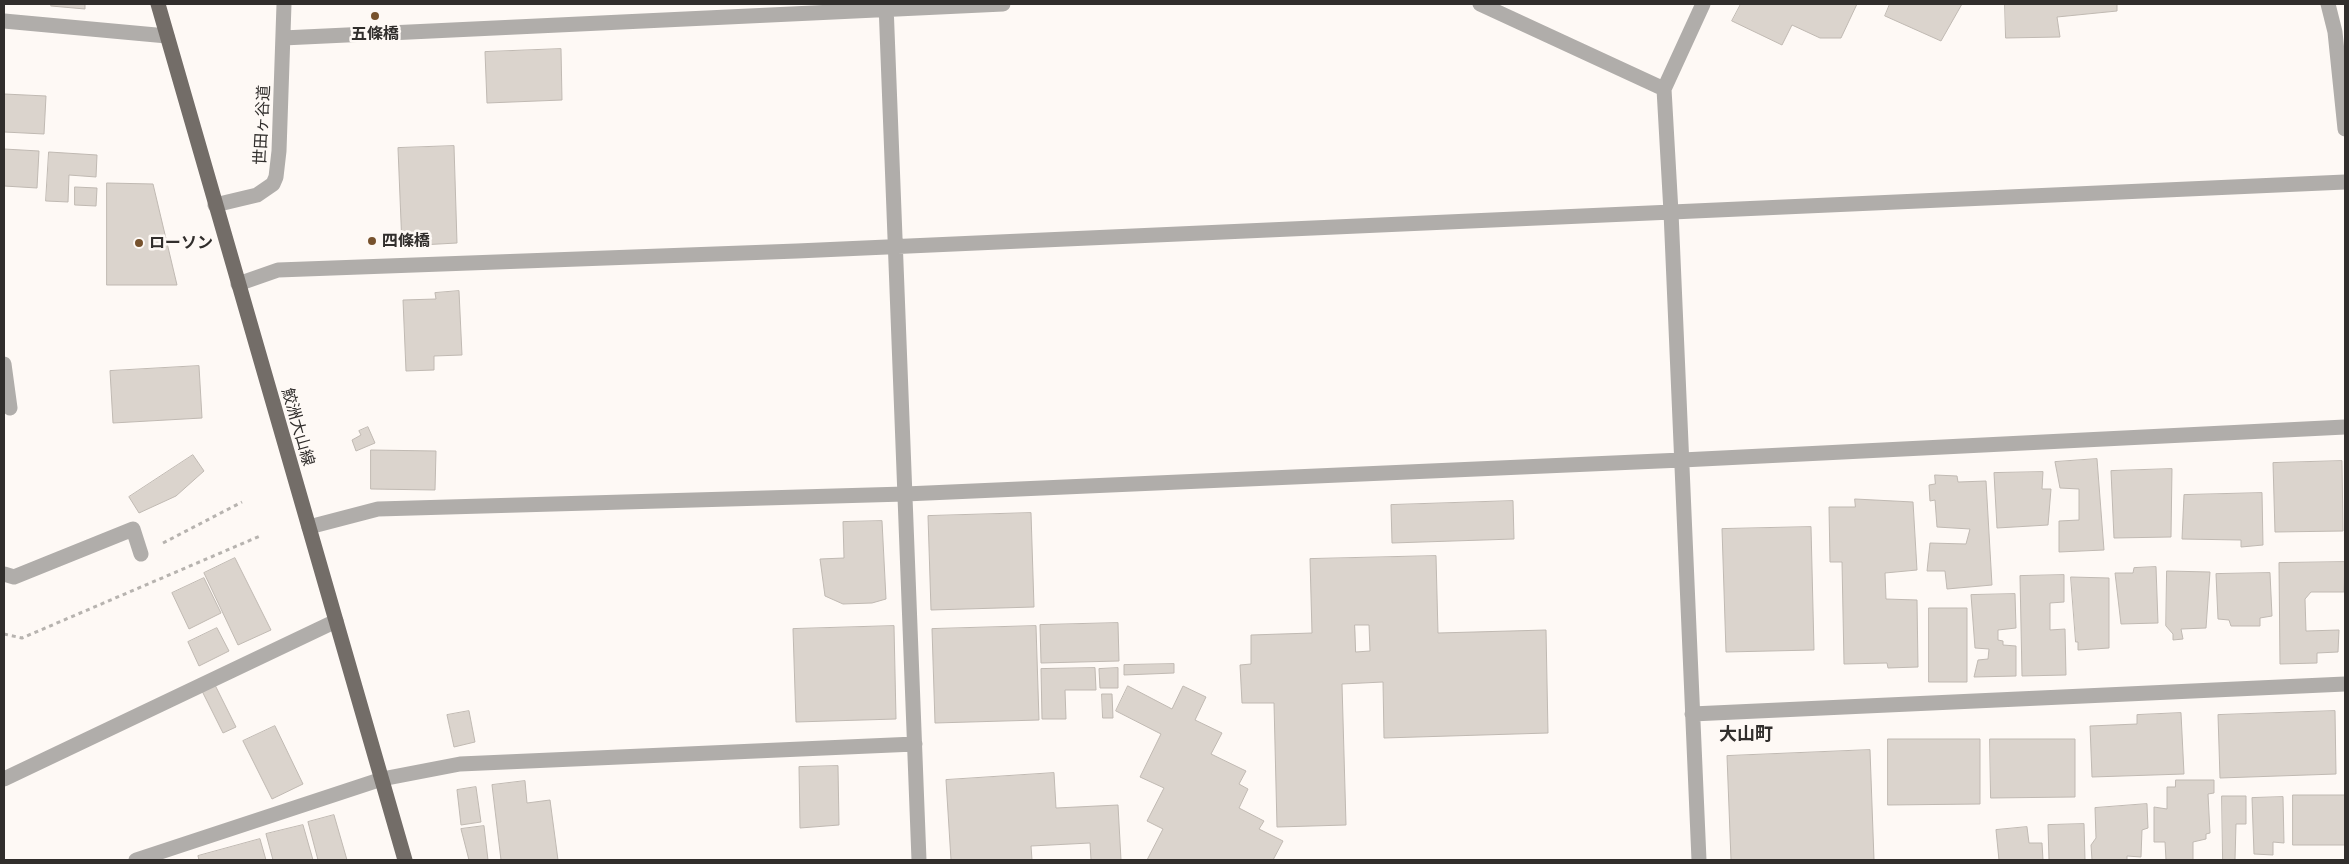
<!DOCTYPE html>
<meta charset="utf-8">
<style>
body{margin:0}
#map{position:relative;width:2349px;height:864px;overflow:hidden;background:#fef9f5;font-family:Lato,sans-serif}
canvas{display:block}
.frame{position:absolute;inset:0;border:5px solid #312e2c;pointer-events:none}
</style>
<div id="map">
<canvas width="2349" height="864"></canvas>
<div class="frame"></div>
</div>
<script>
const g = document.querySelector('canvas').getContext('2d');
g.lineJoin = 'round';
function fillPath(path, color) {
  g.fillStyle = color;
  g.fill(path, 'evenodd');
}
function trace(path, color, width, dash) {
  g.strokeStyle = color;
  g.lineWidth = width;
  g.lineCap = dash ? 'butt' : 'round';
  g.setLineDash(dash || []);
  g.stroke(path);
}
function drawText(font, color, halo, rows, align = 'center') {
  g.font = font + ' Lato,"Noto Sans JP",sans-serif';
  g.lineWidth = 5;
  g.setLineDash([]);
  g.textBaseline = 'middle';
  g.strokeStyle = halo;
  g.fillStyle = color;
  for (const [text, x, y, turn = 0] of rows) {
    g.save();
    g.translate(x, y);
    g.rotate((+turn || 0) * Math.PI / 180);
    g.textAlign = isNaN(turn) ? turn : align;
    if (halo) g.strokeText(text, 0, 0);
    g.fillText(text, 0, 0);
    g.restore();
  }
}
const building = new Path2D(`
 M52,4H85V9L51,6Z
 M1741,4H1857L1841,38H1820L1792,25L1782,45L1732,21Z
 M1890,4H1962L1941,41L1885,16Z
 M2005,4H2117V11L2057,17L2060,37L2006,38Z
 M561,49L562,100L487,103L485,52Z
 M4,94L46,96L44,134L4,132Z
 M454,146L457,243L402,246L398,148Z
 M4,149L39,151L37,188L4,186Z
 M49,152L97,155L96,177L69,175L68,202L46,201Z
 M107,183L153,184L177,285H107Z
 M75,187L97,188L96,206L75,205Z
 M459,291L462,355L434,356V370L406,371L403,300L436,299L435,293Z
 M199,366L202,418L113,423L110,371Z
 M368,427L375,443L356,451L352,440L361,435L359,431Z
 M371,450L436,451L435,490L371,489Z
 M193,455L204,471L176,496L139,513L129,497Z
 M2097,459L2104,550L2059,552V521L2079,520V489L2060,488L2055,462Z
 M2342,461L2343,531L2275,532L2273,463Z
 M2172,469L2171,537L2114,538L2111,471Z
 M2043,472L2042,489H2051L2048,525L1997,528L1994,473Z
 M1935,475L1957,476L1958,482L1986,481L1992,585L1947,589L1945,571H1927L1930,543L1966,544L1970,529L1937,527L1935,500L1930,501L1929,485L1935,484Z
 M2262,493L2263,545L2241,547V540L2182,539L2184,495Z
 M1855,499L1913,502L1917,570L1885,573L1886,599L1917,600L1918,667L1888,668L1887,663L1844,664L1842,562H1830L1829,507H1855Z
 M1513,501L1514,539L1392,543L1391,505Z
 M1031,513L1034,607L931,610L928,516Z
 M882,521L886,599L872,603L843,604L825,596L820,559L844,558L843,522Z
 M1811,527L1814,650L1726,652L1722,529Z
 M1436,556L1438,633L1546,630L1548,733L1384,738L1383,682L1342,684L1346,825L1277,827L1274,703H1242L1240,665L1251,664V635L1312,633L1310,559ZM1355,625H1369L1370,651L1356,652Z
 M235,558L271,630L238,645L204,573Z
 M2345,562L2344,592H2311L2305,599L2306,631L2339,630L2338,652L2317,653V663L2280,664L2279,563Z
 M2156,567L2158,623L2121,624L2115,573H2133L2134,568Z
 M2167,571L2210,572L2206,628L2181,629L2183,639L2173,640V634L2166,626Z
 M2270,573L2272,616L2260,618V626H2231L2229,620L2218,619L2216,574Z
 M2064,575V602L2050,603V630L2065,629L2066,675L2022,676L2020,576Z
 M2071,577L2109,578V648L2078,650V642H2076Z
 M204,578L221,613L189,629L172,593Z
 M2015,594L2016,628L1998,630V640L2003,641V645L2016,646V676L1974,677L1978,660L1988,659L1989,649L1975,648L1971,595Z
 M1929,608H1967V682H1929Z
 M1118,623L1119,661L1041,663L1040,625Z
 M894,626L896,719L796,722L793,629Z
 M1036,626L1039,720L935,723L932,629Z
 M217,628L229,651L199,666L188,642Z
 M1174,664V673L1124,675V665Z
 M1095,668L1096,690H1065L1066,719H1042L1041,669Z
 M1118,668V688H1100L1099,669Z
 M215,685L236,727L223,733L202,691Z
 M1128,686L1172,709L1183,686L1206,697L1195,720L1222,733L1211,754L1246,771L1239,784L1248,789L1239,808L1264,821L1259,829L1283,841L1273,860H1147L1163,829L1147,821L1164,788L1140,777L1161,734L1116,711Z
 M1102,694H1112L1113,718H1103Z
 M469,711L475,742L454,747L447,715Z
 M2335,711L2336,774L2220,778L2218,715Z
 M2181,713L2184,774L2092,777L2090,726L2137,724V715Z
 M275,726L303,784L272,799L243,741Z
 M1888,739H1980V804L1888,805Z
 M1990,739H2075V797L1991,798Z
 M1870,750L1874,860H1731L1727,756Z
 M838,766L839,825L800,828L799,767Z
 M1054,773L1056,808L1118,805L1121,860H1091L1090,843L1031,846L1032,860H951L946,780Z
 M2176,780H2214V793L2208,794L2210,833L2206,834V839L2193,842V860H2166L2165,842H2154V807L2167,809V787H2175Z
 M525,781L527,803L550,800L558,860H501L492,785Z
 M476,787L481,822L461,825L457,790Z
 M2293,795H2345V845H2293Z
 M2222,796H2246V824H2236L2235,860H2223Z
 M2283,797L2284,843L2273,842V855L2254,854L2252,798Z
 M2147,804L2148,828L2142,830L2141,857L2127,856V860H2092L2091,845L2096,838L2095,808Z
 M334,815L347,860H318L308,822Z
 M2084,824L2085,860H2049L2048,825Z
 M303,825L313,860H273L266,834Z
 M484,826L488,860H469L461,829Z
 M2027,827L2029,843H2042L2043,860H1999L1996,830Z
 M260,839L266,860H199L198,856Z`);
fillPath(building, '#dbd4cd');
trace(building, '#c0b9b2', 1);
trace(new Path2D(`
 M163,543L242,502
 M4,634L22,638L260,536`), '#b7b3af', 3, [4, 4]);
trace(new Path2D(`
 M886,4L919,860
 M1480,4L1664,89
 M2328,4L2335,32L2345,129
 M4,21L167,36
 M283,38L1003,4
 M215,205L257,195L273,184L276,177L279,151L284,4
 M238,284L278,270L797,251L2345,182
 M4,364L10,408
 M309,527L378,509L905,494L1682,460L2345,427
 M4,574L14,577L133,529L141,554
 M1692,714L2345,684
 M4,779L336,621
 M136,860L382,779L460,764L915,744
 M1699,860L1671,212L1664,89L1703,4`), '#b0adaa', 15);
trace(new Path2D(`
 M158,4L405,860`), '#736d68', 15);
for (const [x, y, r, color] of [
 [375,16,5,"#77522d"],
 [372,241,5,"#77522d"],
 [139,243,5,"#77522d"]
]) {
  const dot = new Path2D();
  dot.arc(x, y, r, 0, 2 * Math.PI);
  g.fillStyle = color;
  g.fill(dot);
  trace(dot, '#fef9f5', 2);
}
drawText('bold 16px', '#312e2c', '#fef9f5', [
 ["五條橋",375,34,"center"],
 ["四條橋",382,241],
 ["ローソン",149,243]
], 'left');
drawText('16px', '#312e2c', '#fef9f5', [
 ["世田ヶ谷道",262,125,-87],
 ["鮫洲大山線",298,427,74]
]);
drawText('bold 18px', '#312e2c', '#fef9f5', [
 ["大山町",1746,734]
]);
</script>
